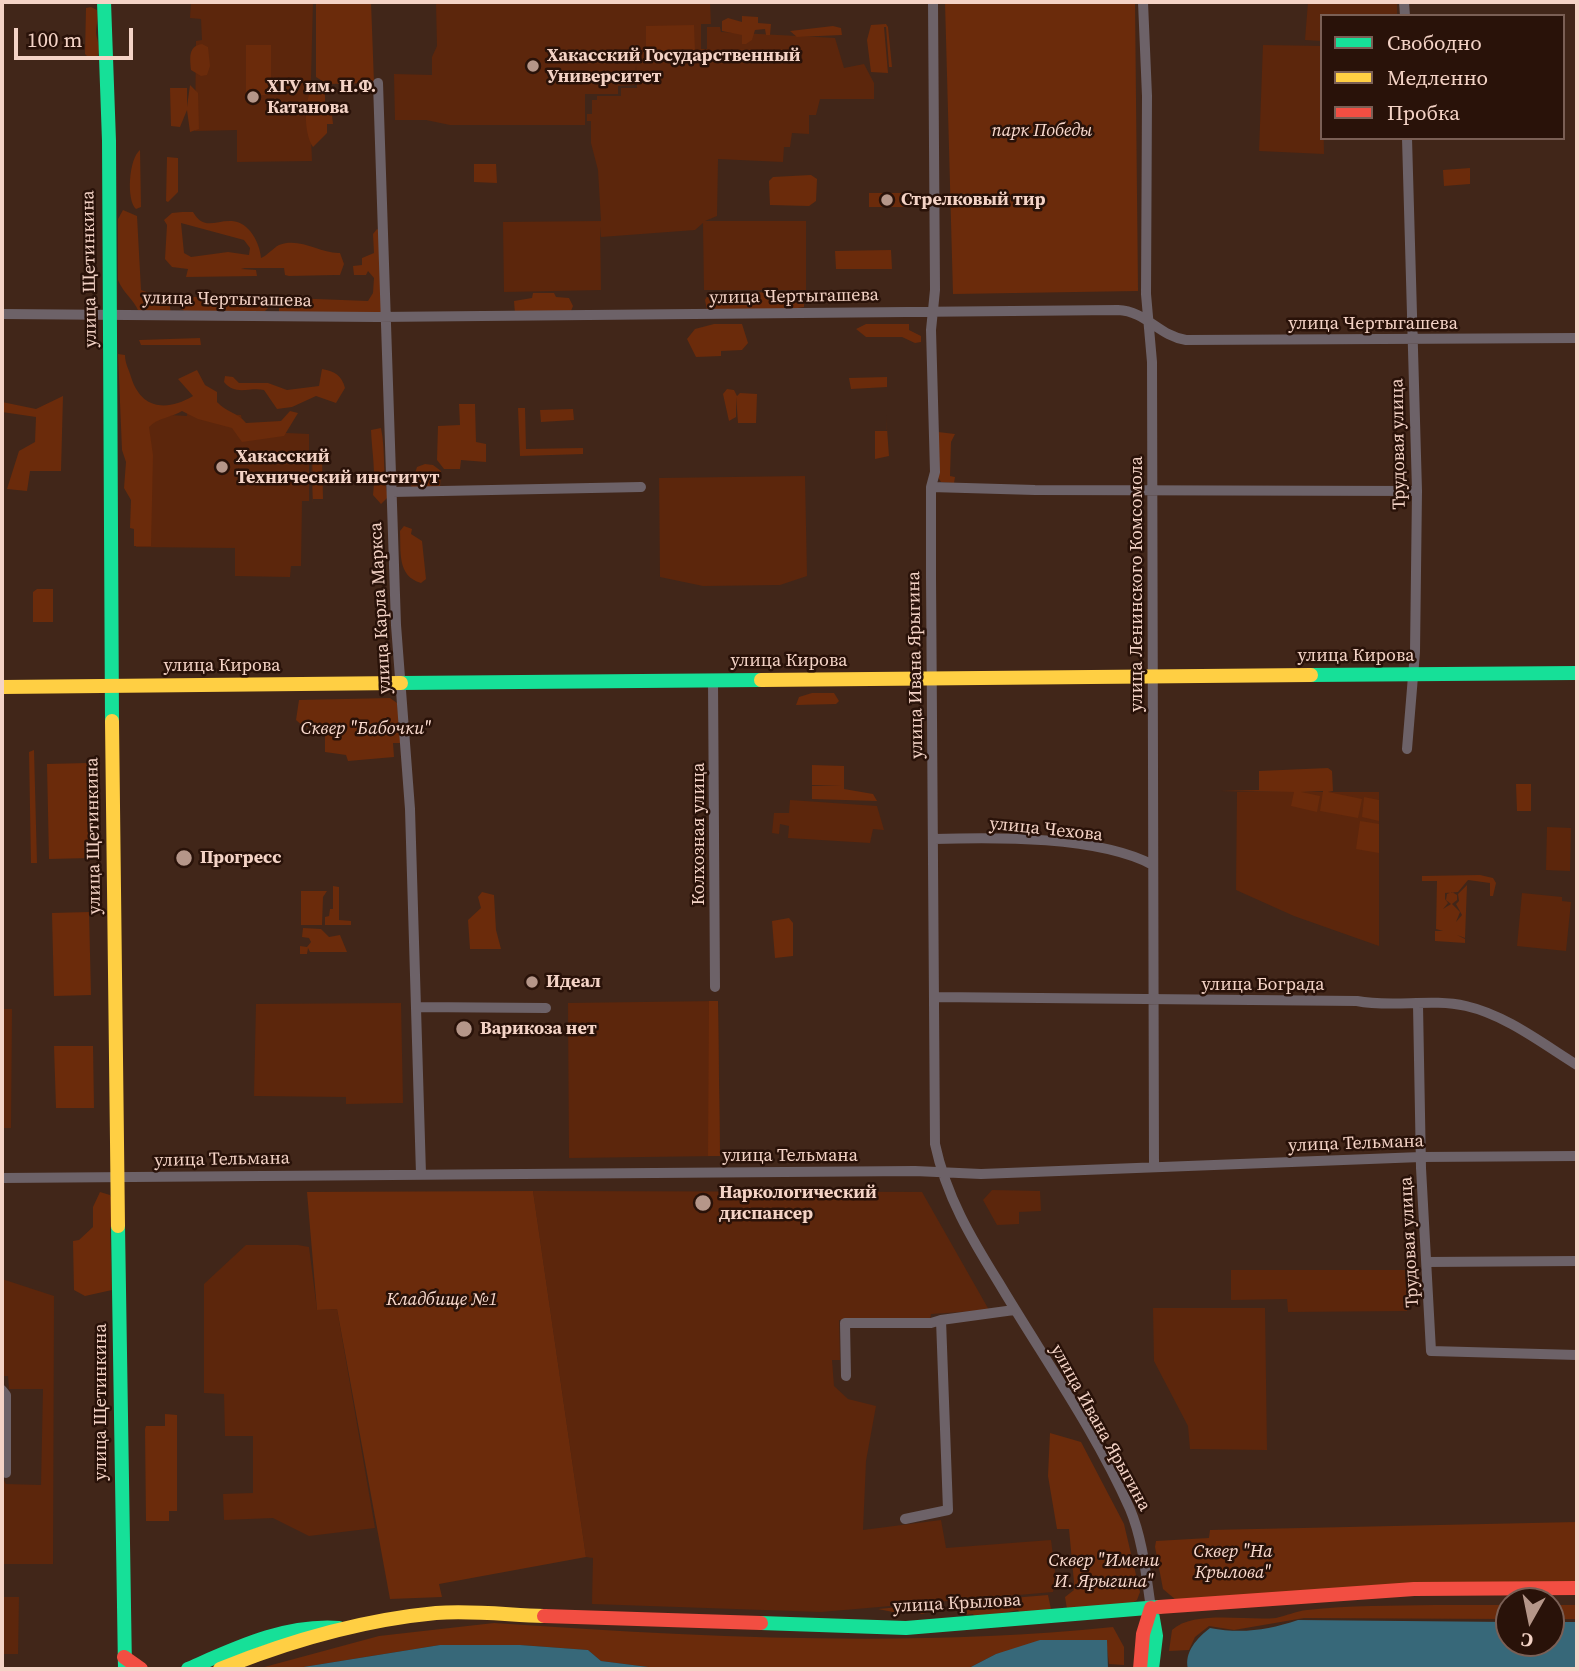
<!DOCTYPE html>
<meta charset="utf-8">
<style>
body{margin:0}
#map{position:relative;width:1579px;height:1671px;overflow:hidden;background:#412619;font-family:"Source Serif 4",serif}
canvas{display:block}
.frame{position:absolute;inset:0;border:4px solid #f4d3c6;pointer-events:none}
.legend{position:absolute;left:1320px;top:14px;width:245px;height:126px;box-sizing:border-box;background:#291209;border:2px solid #7a5f55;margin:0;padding:9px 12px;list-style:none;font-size:21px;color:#f4d3c6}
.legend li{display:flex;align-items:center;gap:14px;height:35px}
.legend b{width:35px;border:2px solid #7a5f55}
.north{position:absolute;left:1495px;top:1587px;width:70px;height:70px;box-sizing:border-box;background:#291209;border:2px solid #7a5f55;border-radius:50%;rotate:189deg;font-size:19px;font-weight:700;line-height:28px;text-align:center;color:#f4d3c6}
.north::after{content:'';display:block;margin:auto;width:24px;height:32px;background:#b59689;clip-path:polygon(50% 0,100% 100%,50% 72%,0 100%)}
.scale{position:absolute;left:14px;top:28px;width:119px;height:32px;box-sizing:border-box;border:4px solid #f4d3c6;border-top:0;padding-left:9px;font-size:21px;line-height:24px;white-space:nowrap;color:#f4d3c6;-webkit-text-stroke:5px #291209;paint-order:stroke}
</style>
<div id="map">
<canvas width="1579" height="1671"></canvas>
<div class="frame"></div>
<ul class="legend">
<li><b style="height:9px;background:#16e098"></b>Свободно</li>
<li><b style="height:9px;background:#ffcf43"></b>Медленно</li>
<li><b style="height:9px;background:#f24e42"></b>Пробка</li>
</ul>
<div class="north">С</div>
<div class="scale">100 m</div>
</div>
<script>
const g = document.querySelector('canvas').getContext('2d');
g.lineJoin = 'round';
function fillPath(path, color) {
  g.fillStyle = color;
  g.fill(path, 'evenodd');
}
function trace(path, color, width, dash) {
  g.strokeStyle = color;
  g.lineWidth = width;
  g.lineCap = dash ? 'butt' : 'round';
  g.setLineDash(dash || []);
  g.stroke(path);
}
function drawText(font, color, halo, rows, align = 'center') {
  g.font = font + ' "Source Serif 4",serif';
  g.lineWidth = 5;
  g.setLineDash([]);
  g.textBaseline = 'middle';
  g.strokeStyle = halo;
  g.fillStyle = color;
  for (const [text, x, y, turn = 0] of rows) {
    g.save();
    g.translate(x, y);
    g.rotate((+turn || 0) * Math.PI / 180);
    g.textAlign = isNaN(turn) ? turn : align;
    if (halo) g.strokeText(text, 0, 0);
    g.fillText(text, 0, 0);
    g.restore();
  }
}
fillPath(new Path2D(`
 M191,2H313L310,115L312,161L237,162V130L195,131L196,41L202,40L201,19L190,18Z
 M436,2H710L711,24H701V49H707V27H720L721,32L835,38L844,68L864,64L874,83V99H820L816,115H809V134L792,133L790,147H784L783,162L718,159L717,216L705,221H806V290H704L703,223L695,230L601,237L600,227L601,290L504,292L503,222L601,221L598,170L591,143V121H587V114H592V100H597V96H621V88H637L636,65L635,85L618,86V94H585V125H450L426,120H395L394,74L432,75V57L437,46Z
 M1308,2H1397V16H1322V41L1305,40Z
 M1263,45L1322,46L1324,154L1259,151Z
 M188,401L217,414L241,415L244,431L309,434V501H302L301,566H291L290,577L235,576V548L136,547L134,413L187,416Z
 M805,476L807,576L780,585L703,586L660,577L659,478Z
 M1237,792H1379V946L1294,916L1236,890Z
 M790,800L877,806L884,830L873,829L870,843L788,838L789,826L780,824L779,834L772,833L774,813H789Z
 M1547,827L1571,828L1570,871L1546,870Z
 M1522,893L1562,897V901L1571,902L1566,951L1517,946Z
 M718,1001L720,1156L569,1158L568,1003Z
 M401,1003L403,1103L346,1104V1097L254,1096L256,1004Z
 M2,1009H12L11,1128H2Z
 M992,1190L1040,1191L1041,1211L1019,1212V1224L997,1225L983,1200Z
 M533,1191L922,1192L989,1310L931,1314L930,1320H839L840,1360H832L834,1386L848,1399L876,1406L866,1461L863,1530L941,1520L946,1548L1051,1540L1056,1579L1053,1592L821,1612L592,1604L593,1558L586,1557Z
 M246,1245H298L309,1247L317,1310L337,1309L375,1528L309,1536L273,1518L224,1520L223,1494L253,1493V1436H225L224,1394L204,1393V1284Z
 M1231,1270H1407V1311L1288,1312L1287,1299L1231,1300Z
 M2,1279L54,1296L53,1564H2V1477L6,1484L41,1485L43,1389H9L8,1376H2Z
 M1153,1308H1265L1267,1450L1190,1449L1188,1426L1154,1361Z
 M2,1597H19L18,1654H2Z`), '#5c260c');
fillPath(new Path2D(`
 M316,2H371L374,83L327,84L316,77Z
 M945,2H1135L1138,291L953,294Z
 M91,7L97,10C99,19 96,24 96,33C97,41 101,46 98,56L90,59L85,54L86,8Z
 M742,16L758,17V23L771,24L770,35H766L765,29L755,30L752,40L746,44H742V35L722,31V21L728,18L742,22Z
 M886,24L888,27L892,67H889L886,27H884L888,73L871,72L867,40L871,25Z
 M694,25L695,52L646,53V26Z
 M833,26L841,28L842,35L797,37L790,31Z
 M202,44L208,47L210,66L207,75L201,76L191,70C190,58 188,46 202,44Z
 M246,45H271V95H246Z
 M317,81L325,85V115H332L333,124H327V133L313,147C303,132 303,95 317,81Z
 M190,85L198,93L199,129L190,132L187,110L180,127L171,126L170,88H187V107Z
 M140,150L141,207L136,209C126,200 129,158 140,150Z
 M167,157L178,158V192L168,202L166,201Z
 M474,164H496L497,183L474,182Z
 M1470,168V184L1444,186L1443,170Z
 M811,175L817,179L816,201L809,206L770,205L769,181L773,177Z
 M869,193H905V207H869Z
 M123,210L137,216L141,290L169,300L171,314L139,312C133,298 123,293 118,280V219Z
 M182,212H193C204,231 215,220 232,221C249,222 260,243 261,258C268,255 273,248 279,245C301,237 320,254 340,253L344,264L340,275H335L289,276L285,275L284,268H245L241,269L256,270L257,276L186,277L188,269L172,267L165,259L167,225L164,220L172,213ZM181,223L244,240L250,248L249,255L228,252L191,257L184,253Z
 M377,229L381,231L382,313L279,314V304L290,298L368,301L373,293L374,278L368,271L366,275H354L353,266L362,265V258L374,253L373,234Z
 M891,250L892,269H836L835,251Z
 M786,292L804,293V307L785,310H707L705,300L709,293Z
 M533,293H554L556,297L569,298L573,306L571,311L515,314L514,301L532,298Z
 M260,296L268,301V308L263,313H186L181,308L180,301L185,297Z
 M714,324H742L748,343L742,350L721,351V356L696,357L687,339L695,329Z
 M866,324H909V330L921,336V342L915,343L902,337H866L856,329Z
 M200,338L201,345H141L139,340Z
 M118,354L125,355C125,364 129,369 131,377C141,409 166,412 193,396L178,379L197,370L205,385L217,392V402C226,412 237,412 246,423L281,421L290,411L298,413L284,436L242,442L232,428L198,419L182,411C173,417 157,418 149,427L153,455L151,546H134V529L130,528L131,500L124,488L126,462L122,450Z
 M322,369C335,371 342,376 345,388L336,403L316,396L292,407L277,409L264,390C249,387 235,396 224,382L225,376L233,377L239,383H268L287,390L319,386Z
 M887,377V387L851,389L849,378Z
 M727,389L734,390L737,396L740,393L757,394L756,423H738L736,397V417L729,421L723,394Z
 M63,396L61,471H30L27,491L7,489L19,451L35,442L36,417L2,412V402L36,409Z
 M459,404H475L476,442L486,444V462L461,460L460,469H444L437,460L438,426L460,425Z
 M518,408H525L526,449L583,448V454L520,456Z
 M573,409L574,420L541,422L540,410Z
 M886,415L889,456L875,459V431H887Z
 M381,428C386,452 382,474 388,497L381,504L373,495C376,472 372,453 371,430Z
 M938,432L955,434L951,442L950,476L955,477L954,483L941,482L938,477Z
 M311,456L313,490L312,457L322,456L323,499H313V504Z
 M425,464L433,465L441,471L440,487L414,489L411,486L417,467Z
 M404,526L412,529L411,534L422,541L426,579L421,583C397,576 401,552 400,531Z
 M37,589H53V622H33V592Z
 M812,693H834L839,701L836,704L796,705L799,697Z
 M390,698L397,703L401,743H393L394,757L348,761L346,755L325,752V727H304L296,720L299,700Z
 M34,750L37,863H31L29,752Z
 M88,763L90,858L49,859L47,764Z
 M812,765L844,766V789L873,794L877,801L812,799V786H841L812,785Z
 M1328,768L1332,771L1333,791L1328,792L1362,799L1358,818L1320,811L1323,791L1301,792L1320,796L1317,812L1291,806L1294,792L1220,791L1259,790V771Z
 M1516,784H1531V811H1517Z
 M1364,797L1379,800V821L1362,817Z
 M1360,821L1379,824V853L1356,849Z
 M1480,875L1493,878L1496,883L1493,896H1490V883L1468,880L1458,892L1445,893V899L1448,903L1443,909L1451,904L1446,900L1447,894L1452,892L1457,895V900L1452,904L1460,912L1456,922L1462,915L1456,904L1459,901L1458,894L1467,885L1465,938L1457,935L1465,939V943L1435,941V931H1443L1436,929L1437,881H1467H1422V876Z
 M333,886L339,887V920L351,921V925H325V917L329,916L330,909H333Z
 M301,891H327L323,897L322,925H301Z
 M482,892L494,895L496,930L501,949H470L468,920L481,908L478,897Z
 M89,912L91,995L54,996L52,913Z
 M789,918L793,923V956L775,958L772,921Z
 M303,928L321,929L329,937L340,935L347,952H310L308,948L307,954H300V946L307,947L311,942L309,938L302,937Z
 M709,1001H718L720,1156H708Z
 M54,1046H93L94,1108H56Z
 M533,1191L586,1557L439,1584L442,1597L390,1599L337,1309L317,1310L307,1192Z
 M100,1192L110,1195L117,1212L110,1229L112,1290L85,1296L74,1290L73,1241L79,1240L93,1227V1207Z
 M165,1414L177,1415V1511H169V1521H146L145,1429L146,1426H165Z
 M1050,1433L1081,1442L1124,1524L1140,1592L1137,1600L1131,1604L1067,1609L1065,1597L1074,1590V1582L1069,1529H1057L1048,1476Z
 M1577,1522V1581L1433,1583L1176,1600L1163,1589L1155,1547L1156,1541L1209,1538L1210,1530Z
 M1048,1595L1051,1609L1048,1613L1021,1615L1018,1610L976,1619L973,1614L964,1615L963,1602Z
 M943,1603L941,1610L921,1614L915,1608L893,1612L878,1609Z
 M1435,1605H1509V1619L1304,1618L1234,1630L1209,1626L1195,1637L1189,1650L1169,1651L1172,1630C1194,1610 1246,1621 1276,1618C1286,1616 1296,1611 1307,1610C1349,1605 1393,1606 1435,1605Z
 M1551,1605H1577V1619H1551Z
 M494,1623C700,1637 906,1648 1113,1627L1124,1647V1665L1109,1664L1106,1640L996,1654L967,1669H664L601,1661L588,1650L520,1645H440L291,1669H257L379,1636Z`), '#6b2b0b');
fillPath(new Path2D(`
 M1298,1620L1509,1622V1643H1551V1622H1577V1669H1188C1184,1652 1197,1638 1210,1628C1242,1634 1268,1630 1298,1620Z
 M1040,1640H1107L1108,1669H967L996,1654Z
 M440,1645H520L588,1650L601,1661L664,1669H291Z`), '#376879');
trace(new Path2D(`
 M933,2L935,290L931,330L935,472L931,487V577L935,1144C946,1196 971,1238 999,1283C1043,1357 1095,1430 1130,1509C1143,1540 1146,1576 1151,1608
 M1143,2L1147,96L1146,294L1152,362L1154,1167
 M1404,2L1405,16
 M378,83L396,625L410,809L421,1174
 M1407,138L1417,491L1415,652L1407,749
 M2,314L377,317L1118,310C1146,311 1159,336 1186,340L1577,338
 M931,487L1035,490L1417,491
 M392,492L641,487
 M713,681L715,987
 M934,839C995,837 1099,836 1153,865
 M934,997L1357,1001C1392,1008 1431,998 1466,1006C1506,1015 1543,1044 1577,1065
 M1418,1005L1421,1168L1431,1351L1577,1355
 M416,1007L546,1008
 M2,1178L915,1171L981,1174L1421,1157L1577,1156
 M1427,1262L1577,1261
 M846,1376L845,1323H931L941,1320
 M2,1390L6,1395V1473
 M905,1519L948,1510L941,1320L1014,1310`), '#6d6268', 10);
trace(new Path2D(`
 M104,2L109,141L112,721
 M1311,675L1577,673
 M401,683L761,680
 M118,1226L125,1669
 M1152,1613L1156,1636L1152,1669
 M761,1623L906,1628L1159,1607
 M188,1669C236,1648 285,1624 339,1628`), '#16e098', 14);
trace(new Path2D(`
 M761,680L1311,675
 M2,687L401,683
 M112,721L118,1226
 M220,1669C289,1641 362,1620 436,1613C471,1610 509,1615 544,1616`), '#ffcf43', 14);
trace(new Path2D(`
 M1159,1607L1414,1589L1577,1588
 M544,1616L761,1623
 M124,1657L141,1669
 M1140,1669L1143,1634L1151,1608`), '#f24e42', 14);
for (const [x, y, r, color] of [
 [533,66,7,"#b59689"],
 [253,97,7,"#b59689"],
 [887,200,7,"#b59689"],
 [222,467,7,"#b59689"],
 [184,858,9,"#b59689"],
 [532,982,7,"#b59689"],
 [464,1029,9,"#b59689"],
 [703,1203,9,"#b59689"]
]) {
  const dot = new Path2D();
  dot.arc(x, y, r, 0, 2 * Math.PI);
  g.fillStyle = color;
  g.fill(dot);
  trace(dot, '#291209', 2.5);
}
drawText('bold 18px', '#f4d3c6', '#291209', [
 ["Хакасский Государственный",547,56],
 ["Университет",547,77],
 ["ХГУ им. Н.Ф.",267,87],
 ["Катанова",267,108],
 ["Стрелковый тир",901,200],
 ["Хакасский",236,457],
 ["Технический институт",236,478],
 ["Прогресс",200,858],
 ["Идеал",546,982],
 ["Варикоза нет",480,1029],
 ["Наркологический",719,1193],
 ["диспансер",719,1214]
], 'left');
drawText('italic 18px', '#fbdbcf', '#291209', [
 ["парк Победы",1042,131],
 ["Сквер \"Бабочки\"",366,729],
 ["Кладбище №1",442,1300],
 ["Сквер \"На",1233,1552],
 ["Крылова\"",1233,1573],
 ["Сквер \"Имени",1104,1561],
 ["И. Ярыгина\"",1104,1582]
]);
drawText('18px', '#f4d3c6', '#291209', [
 ["улица Щетинкина",90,269,-91],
 ["улица Чертыгашева",794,297,-1],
 ["улица Чертыгашева",227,300,1],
 ["улица Чертыгашева",1373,324],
 ["Трудовая улица",1399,444,-91],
 ["улица Ленинского Комсомола",1137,584,-90],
 ["улица Карла Маркса",381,608,-93],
 ["улица Кирова",1356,656],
 ["улица Кирова",789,661],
 ["улица Ивана Ярыгина",916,665,-91],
 ["улица Кирова",222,666],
 ["улица Чехова",1046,830,6],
 ["Колхозная улица",699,834,-90],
 ["улица Щетинкина",94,836,-91],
 ["улица Бограда",1263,985],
 ["улица Тельмана",1356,1144,-2],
 ["улица Тельмана",790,1156],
 ["улица Тельмана",222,1160,-1],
 ["Трудовая улица",1410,1242,-93],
 ["улица Щетинкина",101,1402,-90],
 ["улица Ивана Ярыгина",1100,1428,61],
 ["улица Крылова",957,1604,-3]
]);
</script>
